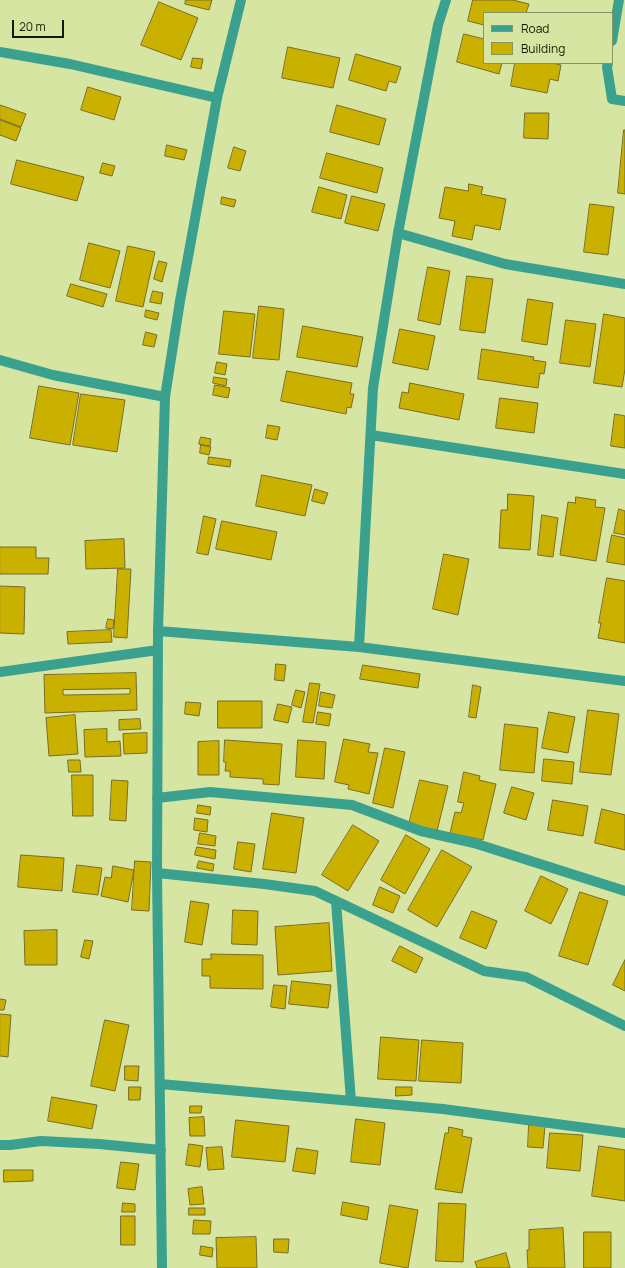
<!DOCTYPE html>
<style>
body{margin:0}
#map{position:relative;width:625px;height:1268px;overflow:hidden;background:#d6e6a2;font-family:Manrope,sans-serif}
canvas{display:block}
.legend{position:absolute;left:483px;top:12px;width:130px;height:52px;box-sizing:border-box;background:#d6e6a2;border:1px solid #889461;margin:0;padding:5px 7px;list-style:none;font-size:12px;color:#131800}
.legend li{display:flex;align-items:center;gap:8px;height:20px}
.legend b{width:20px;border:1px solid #889461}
.scale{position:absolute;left:12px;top:20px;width:52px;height:18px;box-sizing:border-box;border:2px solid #131800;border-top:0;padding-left:5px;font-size:12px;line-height:14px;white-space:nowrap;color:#131800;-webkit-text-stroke:3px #d6e6a2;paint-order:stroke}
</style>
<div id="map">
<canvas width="625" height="1268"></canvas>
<ul class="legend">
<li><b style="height:5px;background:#3aa18e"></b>Road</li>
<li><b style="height:11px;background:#cab100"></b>Building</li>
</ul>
<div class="scale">20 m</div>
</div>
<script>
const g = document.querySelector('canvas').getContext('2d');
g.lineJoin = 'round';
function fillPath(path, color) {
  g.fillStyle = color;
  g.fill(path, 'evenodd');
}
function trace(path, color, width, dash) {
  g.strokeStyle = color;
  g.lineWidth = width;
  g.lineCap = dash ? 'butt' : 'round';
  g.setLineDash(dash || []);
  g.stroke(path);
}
const building = new Path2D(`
 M186,0H212L209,10L185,4Z
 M473,0H513L529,4L526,13H484V25L468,21Z
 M159,2L198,18L181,60L141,45Z
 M464,34L484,39V63H502L499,74L457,62Z
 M288,47L340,58L333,88L282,78Z
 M356,54L401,67L396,83L389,81L386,91L349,80Z
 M193,58L203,59L201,69L191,67Z
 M515,63H552L561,65L558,81L550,79L547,93L511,86Z
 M88,87L121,97L114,120L81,110Z
 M0,105L26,114L21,127L0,119Z
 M337,105L386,119L379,145L330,132Z
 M525,113H549L548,139L524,138Z
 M0,120L21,128L16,141L0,135Z
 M624,130H625V194L618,193Z
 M167,145L187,150L184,160L165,156Z
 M234,147L246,151L240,171L228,168Z
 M327,153L383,168L377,193L320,178Z
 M17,160L84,177L77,201L11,184Z
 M103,163L115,166L112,176L100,173Z
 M469,184L483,187L481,194L506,199L500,230L475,225L472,240L452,236L455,221L439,218L445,187L468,191Z
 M319,187L347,195L341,219L312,212Z
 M352,196L385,204L378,231L345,223Z
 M222,197L236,200L234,207L221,204Z
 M590,204L614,207L608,255L584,252Z
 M89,243L120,251L110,288L80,280Z
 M128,246L155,252L143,307L116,301Z
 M159,261L167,263L162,282L154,279Z
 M428,267L450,271L440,325L418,320Z
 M467,276L493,279L485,333L460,330Z
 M71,284L107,294L103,307L67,296Z
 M153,291L163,293L161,304L150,302Z
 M528,299L553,303L547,345L522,341Z
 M259,306L284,309L279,360L253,358Z
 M146,310L159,313L157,320L145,317Z
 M224,311L255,314L250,357L219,354Z
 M604,314L625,318V369L622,387L594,383Z
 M566,320L596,324L590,367L560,363Z
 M303,326L363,337L357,367L297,357Z
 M400,329L435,336L428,370L393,363Z
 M146,332L157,335L154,347L143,345Z
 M482,349L534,357L533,360L546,362L544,374L540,373L538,388L478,379Z
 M217,362L227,364L225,375L215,373Z
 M287,371L352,383L350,394H354L351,408L347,407L346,414L281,401Z
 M214,377L227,379L226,386L213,383Z
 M410,383L464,394L459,420L399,408L402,392L408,393Z
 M215,385L230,388L228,398L213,395Z
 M39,386L79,393L70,445L30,438Z
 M81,394L125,400L117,452L73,445Z
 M500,398L538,403L534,433L496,428Z
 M615,414L625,416V448L611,446Z
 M268,425L280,427L277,440L266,438Z
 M201,437L211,439L210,446L199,444Z
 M201,445L211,447L209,455L200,453Z
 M209,457L231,460L230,467L208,464Z
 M262,475L312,485L305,516L256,506Z
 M315,489L328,493L324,504L312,501Z
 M508,494L534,496L530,550L499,548L501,510H507Z
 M576,497L596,500L595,507L605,508L596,561L560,555L568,502L575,503Z
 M619,509L625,511V535L614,533Z
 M542,515L558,518L553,557L538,555Z
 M204,516L216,519L208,555L197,553Z
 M222,521L277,532L271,560L216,549Z
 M612,535L625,538V565L607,562Z
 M124,539L125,568L86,569L85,541Z
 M0,547H36V558H49L48,574H0Z
 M444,554L469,559L458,615L433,609Z
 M118,569H131L127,638L114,637Z
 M607,578L625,581V643L598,638L601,623H599Z
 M0,586L25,587L24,634L0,633Z
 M108,619L114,620L113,629L106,628Z
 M111,630L112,642L68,644L67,632Z
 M276,664L286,665L284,681L275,680Z
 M363,665L420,674L418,688L360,679Z
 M136,673L137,710L45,713L44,675ZM130,689V694L63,695V690Z
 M310,683L320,684L313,723L303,722Z
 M473,685L481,687L476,718L469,717Z
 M296,690L305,692L301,708L292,705Z
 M321,692L335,695L332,708L319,706Z
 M218,701H262V728H218Z
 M186,702L201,703L199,716L185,714Z
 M278,704L292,707L288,723L274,720Z
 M588,710L619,714L611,775L580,772Z
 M318,712L331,714L329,726L316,724Z
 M549,712L575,717L568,753L542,748Z
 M75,715L78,754L49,756L46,718Z
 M140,719L141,729L119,730V720Z
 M505,724L538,728L534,773L500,770Z
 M107,729V742L120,741L121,756L85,757L84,730Z
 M147,733V753L124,754L123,734Z
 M344,739L370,744L368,752L378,753L369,794L348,789L349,785L335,782Z
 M225,740L282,744L279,785L263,784V779L230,777V771H225L226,762H224Z
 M298,740L326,742L324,779L296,777Z
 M219,741V775H198V742Z
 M385,748L405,752L393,808L373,803Z
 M544,759L574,762L572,784L542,781Z
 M68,760H80L81,772H69Z
 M464,772L480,776L479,780L496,784L483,840L450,833L455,812L461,813L464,803L458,802Z
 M72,775H93V816H73Z
 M112,780L128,781L126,821L110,820Z
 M420,780L448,786L437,831L409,824Z
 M512,787L534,793L526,820L504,813Z
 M553,800L588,806L583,836L548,830Z
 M198,805L211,807L210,815L197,813Z
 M602,809L625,815V850L595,843Z
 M272,813L304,818L296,873L263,869Z
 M195,818L208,820L207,832L194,830Z
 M353,825L379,841L348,891L322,875Z
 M200,833L216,836L215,846L198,844Z
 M406,835L430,849L405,894L381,880Z
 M238,842L255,844L251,872L234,869Z
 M197,847L216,850L215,859L195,855Z
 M442,850L472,867L437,927L408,910Z
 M21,855L64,858L62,891L18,887Z
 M135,861L151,862L149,911L132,910Z
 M199,861L214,864L213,871L197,868Z
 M77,865L102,868L98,895L73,892Z
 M113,866L134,870L128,902L101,896L105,877L111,878Z
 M541,876L568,889L551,924L525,911Z
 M380,887L400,896L393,913L373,905Z
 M580,892L608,901L588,965L559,956Z
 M191,901L209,904L202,945L185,942Z
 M233,910L258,911L257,945L232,944Z
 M472,911L497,921L486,949L460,938Z
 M329,923L332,971L278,975L275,927Z
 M57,930V965H25L24,931Z
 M85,940L93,941L89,959L81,957Z
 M400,946L423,958L416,973L392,961Z
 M211,954L263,955V989L210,988V976H202V959H211Z
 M625,960V991L613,985Z
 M292,981L331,985L328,1008L289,1004Z
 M274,985L287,986L285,1009L271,1007Z
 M0,999L6,1000L4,1010H0Z
 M0,1014L11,1015L8,1057L0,1056Z
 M105,1020L129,1025L115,1091L91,1086Z
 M381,1037L419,1040L416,1081L378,1079Z
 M422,1040L463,1043L461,1083L419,1081Z
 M125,1066H139L138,1081L125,1080Z
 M129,1087H141L140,1100H129Z
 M396,1087H412V1095L396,1096Z
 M52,1097L97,1105L92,1129L48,1121Z
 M190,1106H202L201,1113H190Z
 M204,1117L205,1136H190L189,1118Z
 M356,1119L385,1123L380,1165L351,1162Z
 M236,1120L289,1126L285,1162L232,1157Z
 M529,1125L545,1126L543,1148L528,1147Z
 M449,1127L463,1130L462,1136L472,1138L462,1193L435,1189L445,1133H448Z
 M550,1133L583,1135L580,1171L547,1168Z
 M189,1144L203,1146L200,1167L186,1165Z
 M599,1146L625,1150V1201L592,1196Z
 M222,1147L224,1169L208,1170L206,1148Z
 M297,1148L318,1151L315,1174L293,1171Z
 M121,1162L139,1164L135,1190L117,1188Z
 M4,1170H33V1181L4,1182Z
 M202,1187L204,1204L190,1205L188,1189Z
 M343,1202L369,1207L367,1220L341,1215Z
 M123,1203L135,1204V1212H122Z
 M439,1203L466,1204L463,1262L436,1261Z
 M390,1205L418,1210L408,1268L380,1263Z
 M189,1208H205V1215H189Z
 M121,1216H135V1245H121Z
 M194,1220L211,1221L210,1234H193Z
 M563,1228L565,1268H528L527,1250H529V1230Z
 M584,1232H611V1268H584Z
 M256,1237L257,1268H217L216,1238Z
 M274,1239H289L288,1253L274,1252Z
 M201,1246L213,1248L212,1257L200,1255Z
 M506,1253L510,1268H477L475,1262Z`);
fillPath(building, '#cab100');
trace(building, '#796c27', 1);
trace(new Path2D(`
 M612,41L619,0
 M0,52L70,64L217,98
 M608,63L607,67L612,99L625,101
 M398,233L505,264L625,284
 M0,360L53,375L165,397
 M371,435L625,474
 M158,631L359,647L625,681
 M359,647L373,388L398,233L438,25L446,0
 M0,672L158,650
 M157,798L210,792L352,805L421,831L474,843L625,891
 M157,873L264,884L315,891L484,971L526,977L625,1026
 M336,901L351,1101
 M160,1084L443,1109L625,1133
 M0,1145H10L41,1141L99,1144L161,1150
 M162,1268L157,873L158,631L165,397L180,301L217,98L241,0`), '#3aa18e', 10);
</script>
